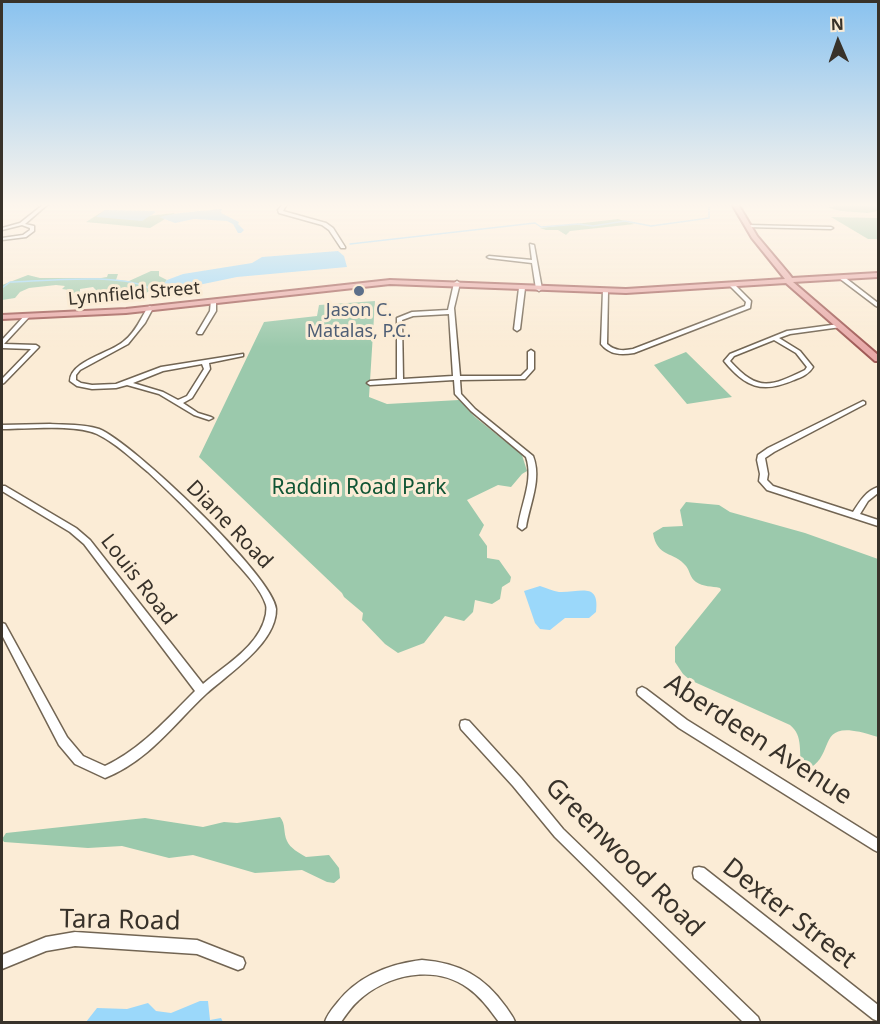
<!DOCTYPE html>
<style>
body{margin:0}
#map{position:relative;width:880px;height:1024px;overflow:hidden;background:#fbecd6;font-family:"Noto Sans",sans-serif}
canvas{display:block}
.frame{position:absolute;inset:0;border:3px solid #38322a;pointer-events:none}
.north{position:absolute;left:808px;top:12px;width:60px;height:60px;-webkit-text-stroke:4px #fbecd6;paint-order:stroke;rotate:358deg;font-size:16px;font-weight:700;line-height:24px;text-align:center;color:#38322a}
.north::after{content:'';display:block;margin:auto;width:21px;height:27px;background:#38322a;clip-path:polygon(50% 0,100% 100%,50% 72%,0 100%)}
</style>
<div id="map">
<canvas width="880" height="1024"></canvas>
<div class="frame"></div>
<div class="north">N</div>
</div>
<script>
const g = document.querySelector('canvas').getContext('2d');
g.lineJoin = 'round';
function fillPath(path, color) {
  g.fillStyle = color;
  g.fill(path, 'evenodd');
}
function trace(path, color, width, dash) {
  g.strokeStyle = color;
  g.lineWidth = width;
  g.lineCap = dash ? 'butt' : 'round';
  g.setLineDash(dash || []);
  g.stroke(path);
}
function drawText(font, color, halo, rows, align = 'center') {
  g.font = font + ' "Noto Sans",sans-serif';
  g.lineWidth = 6;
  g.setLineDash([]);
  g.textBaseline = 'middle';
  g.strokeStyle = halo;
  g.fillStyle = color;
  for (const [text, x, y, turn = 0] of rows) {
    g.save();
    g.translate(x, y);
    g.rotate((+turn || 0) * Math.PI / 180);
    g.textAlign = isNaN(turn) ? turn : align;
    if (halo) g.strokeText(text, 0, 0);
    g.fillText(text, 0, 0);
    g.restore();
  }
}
fillPath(new Path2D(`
 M831,204H866L878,207V211L867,213L840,211L827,207H834Z
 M105,210L147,216L175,213L150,228L86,222Z
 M831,217L878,218V239H868Z
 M618,219L635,224L570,231L566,235L558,230H546L540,228Z
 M151,271H159V276L167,280L162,286L151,289L141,298L119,294L112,288L98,292L93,287L80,289V292L69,294V290L62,289L65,286L56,285L29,288L20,292L15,298L2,300V285L28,275L40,278H101L107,277L108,274H118L116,280L129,281Z
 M375,301L369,397L387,404L459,400L475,417L522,455L527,471L522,474L511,487L498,485L467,500L484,525L479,535L487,546V558L499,560L511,577L510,582L502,587L500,599L492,604L475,600L473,612L464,621L445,616L424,643L398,653L385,644L362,620L363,613L344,597L342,593L199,457L264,322L317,316L319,305Z
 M686,352L732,397L687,404L654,365Z
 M686,502L719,505L730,512L805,533L878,559V737C810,714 840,755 806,770L802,768C798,753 804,736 790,725L690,680L683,674L675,662V647L721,590L720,588C712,586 703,587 696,582C690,578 690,571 686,566C674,551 657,558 653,533L663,527L683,526L680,510Z
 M280,817C286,824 283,833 287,841C290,848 299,853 306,857L329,855L339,868L340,878L334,883L327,882L302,870L255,873L193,855L169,858L122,846L88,848L4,842L2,839L6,833L145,818L203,827L224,822L237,823Z`), '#9bc9ac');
fillPath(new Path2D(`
 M222,209L221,213L239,222L238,224L244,230L241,233H238L233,224L227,221L194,219L175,223L159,217C180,212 201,211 222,209Z
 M105,210L154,211L156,212L142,221L96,217Z
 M338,251L344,256L347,267L237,277L184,288L149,292L151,289L162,286L167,280L183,274L252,263L262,257Z
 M540,586C547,588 553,591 559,592C579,593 600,581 596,612L589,618H565L550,630L540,629L535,623L524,591Z
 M200,1001H208L210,1020L221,1018L223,1022H86L97,1008L127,1009L148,1003L156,1011L171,1013Z`), '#9bd8fa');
trace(new Path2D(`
 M859,204L878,208
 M350,244L535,223L541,227L578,224L593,226L625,221L651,226L709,218V206
 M2,288L10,282C43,281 126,272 152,290`), '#9bd8fa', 1.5);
const minor = new Path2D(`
 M44,204H48L25,224L34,226V231L26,237L2,240V238L23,235L30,230V228L22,225L2,230V228L20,223Z
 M283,204H287L283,211L326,223L333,228L345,247V248H341L329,230L322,225L279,213L278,210Z
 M748,225L831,227L833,228L831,229L746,227V225Z
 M530,244L534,245L542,289L539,291L536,289L532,263L489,258L487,257L489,256L532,260Z
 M839,276H843L878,303V307L876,306L839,278Z
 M457,281L460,283L454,308L460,376H521L528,369V352L531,350L534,352V369L525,379L460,380L461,394L475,409L533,456C542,479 530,503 526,527L522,530L518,527C521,504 534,480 526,457L471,411L455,394L454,380L370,385L367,383L370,381L397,379V318L412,312L448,310L454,283ZM449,314L453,376L403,379L402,320L413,316Z
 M729,283H733L751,301L750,308L634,353C621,355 610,355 601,344L603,290L608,291L607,344C615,351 623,351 633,349L745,306L746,302L729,285Z
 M522,286L525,288L520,329L517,331L514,329L519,288Z
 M211,300L216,301V311L202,334H198L197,333L210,311Z
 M150,306L153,308L145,323L128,344L80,370L76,375V380L81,383L92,385L116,384L161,367L243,354V356L209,363L210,369L192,398L183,403L198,413L211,417L213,418L209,420L194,415L159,394L127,385L116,388L92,389L77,386L70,381C70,361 111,353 124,341C135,333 141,318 148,307ZM202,364L204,369L187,396L178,400L163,392L133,383L163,371Z
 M25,315L30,316L4,344L36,345L39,347L4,383L2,384V379L31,349L2,348V340Z
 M839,324L841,325V327L790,334L779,338L800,351L813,367C809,374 802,377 794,380C762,394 745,387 724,361L730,354L787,331ZM774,340L796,353L807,367L805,370C770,387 758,392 730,361L734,356Z
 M863,401L865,402V404L774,452L765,458L768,474L767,480L773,486L853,512C860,501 866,491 878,487V493L868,501L860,514L878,520V526L767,490L759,481L760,474L757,460L758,455L768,448Z
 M50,424C66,425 84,424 99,429C132,442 274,577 276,609C277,643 228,674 206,694C173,725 148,761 105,778L75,764L59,745L2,635V623L5,624L67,737L83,756L105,766C141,749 167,719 195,691L84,544L70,532L2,491V486H5L76,528L90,540L203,684C225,665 260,646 266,614C266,611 267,608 266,605C261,589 243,570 231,557C205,527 177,499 148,472C132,459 116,443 97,434C76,424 26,429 2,429V425Z
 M642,687L646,689L687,720L878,839V852L874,850L679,728L638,695L637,692L638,689Z
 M465,720L469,721L521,778L563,829L758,1017L760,1022H743L555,837L513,786L461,729L460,725L461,721Z
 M699,867L704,868L878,1005V1021L873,1019L694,878L693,873L694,868Z
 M75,932L197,940L243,958L245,963L243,968L238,970L197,954L75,946L46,951L2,969V955L46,937Z
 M422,960C459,963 484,976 506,1007C509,1012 513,1016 515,1022H499C490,1010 481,997 468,988C435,964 387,974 358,1001C351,1007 346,1015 341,1022H325C327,1015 332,1009 337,1003C358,976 389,964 422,960Z`);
const major = new Path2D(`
 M732,204H738L757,236L789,274L792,278L878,273V277L793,282L878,355V361H875L786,283L626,293L390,284L126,313L2,319V315L126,309L390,280L626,289L785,279L752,238Z`);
trace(minor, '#726553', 3);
trace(major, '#a05b57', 4);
fillPath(minor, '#fff');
fillPath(major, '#e8aaa9');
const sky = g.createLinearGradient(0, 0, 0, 347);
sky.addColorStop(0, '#89c2ef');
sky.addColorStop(0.59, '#fdf6ed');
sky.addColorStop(1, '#fdf6ed00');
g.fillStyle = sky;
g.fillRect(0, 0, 880, 347);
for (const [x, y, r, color] of [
 [359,291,6,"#5c6f8a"]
]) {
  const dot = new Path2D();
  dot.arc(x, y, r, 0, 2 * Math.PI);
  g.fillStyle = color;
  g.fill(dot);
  trace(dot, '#fbecd6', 2);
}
drawText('18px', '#38322a', '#fbecd6', [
 ["Lynnfield Street",134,294,-5]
]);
drawText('18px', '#4e5e75', '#fbecd6', [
 ["Jason C.",359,311],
 ["Matalas, P.C.",359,332]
]);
drawText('21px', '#105534', '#fbecd6', [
 ["Raddin Road Park",359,488]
]);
drawText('21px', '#38322a', '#fbecd6', [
 ["Diane Road",229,525,46],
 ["Louis Road",138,580,52]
]);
drawText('26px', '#38322a', '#fbecd6', [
 ["Aberdeen Avenue",758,740,33],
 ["Greenwood Road",624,858,45],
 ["Dexter Street",789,914,38],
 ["Tara Road",120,921,1]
]);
</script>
